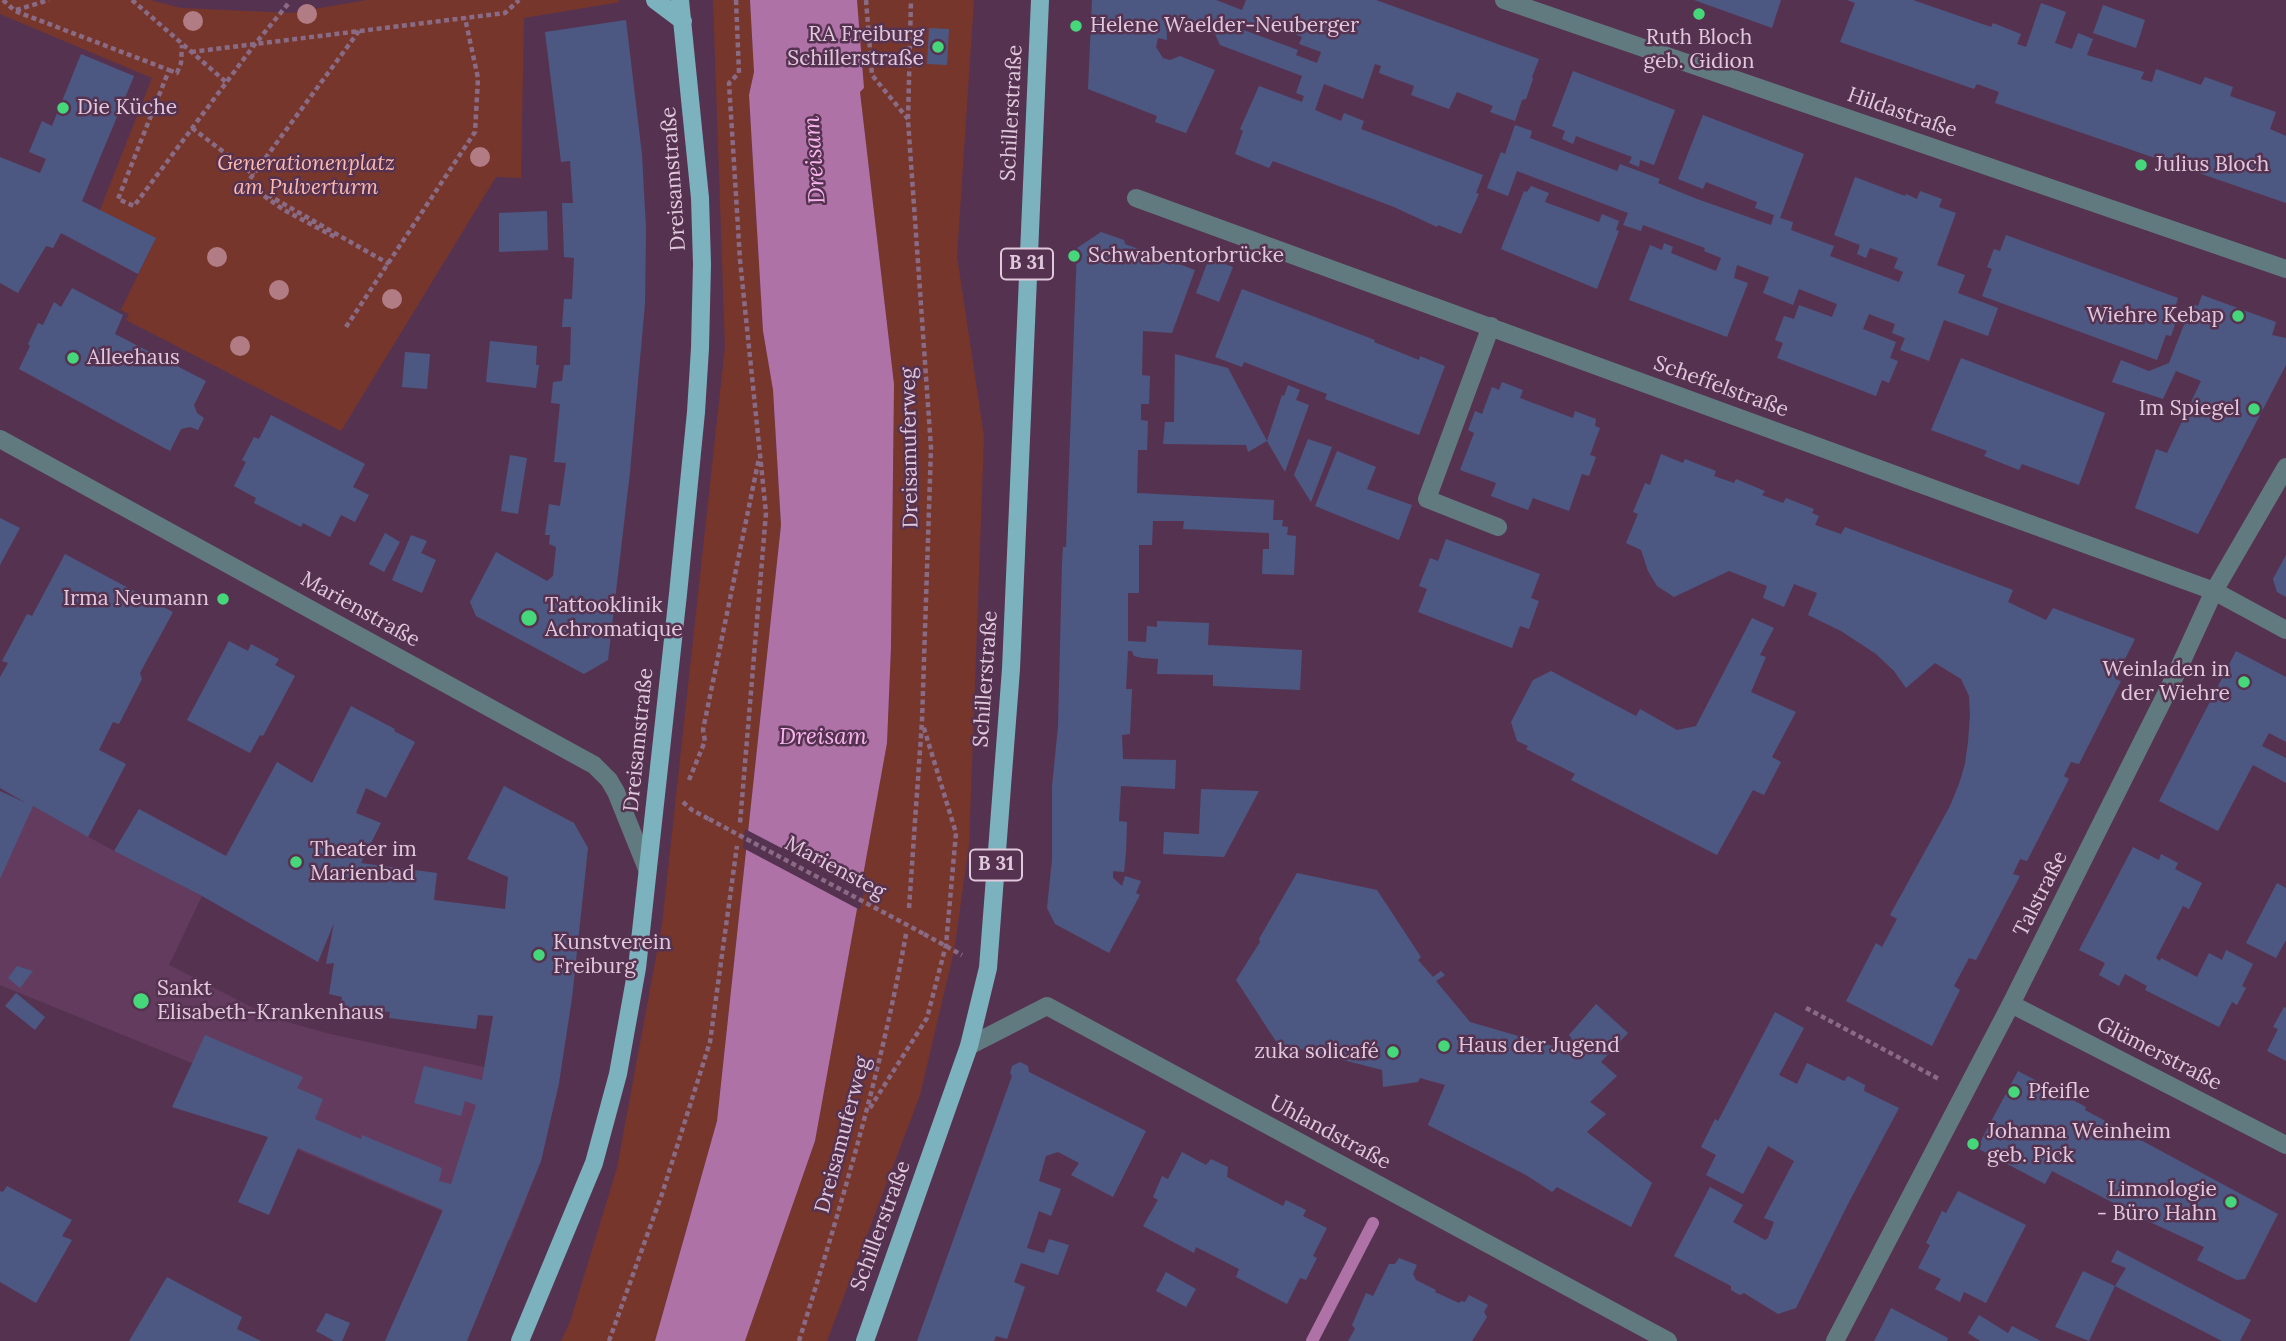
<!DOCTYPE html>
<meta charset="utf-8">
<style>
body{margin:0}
canvas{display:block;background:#563251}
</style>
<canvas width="2286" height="1341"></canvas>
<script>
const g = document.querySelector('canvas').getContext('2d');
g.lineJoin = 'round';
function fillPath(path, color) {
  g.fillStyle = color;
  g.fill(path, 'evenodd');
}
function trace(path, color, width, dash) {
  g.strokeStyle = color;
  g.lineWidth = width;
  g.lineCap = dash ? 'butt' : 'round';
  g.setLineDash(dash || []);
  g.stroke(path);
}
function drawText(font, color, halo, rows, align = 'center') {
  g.font = font + ' Lora,serif';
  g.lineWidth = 5;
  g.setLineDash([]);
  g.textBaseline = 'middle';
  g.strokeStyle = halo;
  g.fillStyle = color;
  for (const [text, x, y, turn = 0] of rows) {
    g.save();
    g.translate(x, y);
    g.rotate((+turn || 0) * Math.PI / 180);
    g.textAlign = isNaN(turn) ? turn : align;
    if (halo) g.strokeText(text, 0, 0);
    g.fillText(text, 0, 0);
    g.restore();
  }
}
fillPath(new Path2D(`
 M0,793L33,806L114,851L202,896L169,965L273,1018L330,1034L559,1083L541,1161L510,1240L268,1137L192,1063L0,985Z`), '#633b5e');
fillPath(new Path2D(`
 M0,0H150L181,8L291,13L367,0H617L620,2L524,18L521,178L496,177L341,431L126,320L129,314L121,310L156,238L100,210L152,78L0,14Z
 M713,0H750L754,72L749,95L763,331L773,390L781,525L717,1121L655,1341H561L570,1322L617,1168L662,925L725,347Z
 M857,0H974L957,256L984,437L969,845L954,951L920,1095L827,1341H745L815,1141L887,742L891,647L894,384L860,92L864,88Z`), '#76362b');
fillPath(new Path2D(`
 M750,0H857L864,88L860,92L894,384L891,647L887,743L815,1141L745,1341H655L717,1121L781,525L773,390L763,331L749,95L754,72Z`), '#af72a7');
fillPath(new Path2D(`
 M745,829L864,891L860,910L743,848Z`), '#563251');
trace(new Path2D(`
 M1312,1341L1373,1223`), '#af72a7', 12);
fillPath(new Path2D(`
 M1092,0H1216L1242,10L1246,0H1376L1539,59L1532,77L1533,79L1526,99L1522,100L1515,121L1490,112L1493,106L1457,92L1449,109L1411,95L1414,86L1379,73L1381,66L1375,64L1363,99L1324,84L1315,110L1341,121L1344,113L1364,121L1361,129L1483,175L1476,193L1479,194L1461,234L1438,225L1437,227L1394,207L1273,161L1269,168L1235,154L1243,131L1240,129L1259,86L1302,102L1304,96L1296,93L1302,76L1220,45L1215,34L1180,20L1166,15L1167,40L1158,38L1156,47L1163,58L1170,60L1180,56L1215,70L1186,133L1155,122L1157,116L1088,89ZM1243,23L1263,30L1266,23L1302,37L1299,44L1321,52L1317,63L1296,55L1298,50L1241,29Z
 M1694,0H1781L1772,28Z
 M1847,0H1913L1991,27L1993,23L2021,34L2017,44L2026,47L2041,3L2066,12L2055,43L2072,49L2078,33L2093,39L2087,55L2144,72L2141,79L2152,82L2156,69L2201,85L2205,77L2233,87L2230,96L2276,112L2270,129L2286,136V203L1995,103L1999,92L1977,84L1974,89L1840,42L1855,3Z
 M2103,5L2145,20L2136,48L2093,33Z
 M626,20L642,155L646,229L645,303L630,472L608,660L584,674L476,616L470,602L496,552L547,581L553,576L556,547L549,544L550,535H545L549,504L560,506L566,463L554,462L560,404L551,403L553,382L562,381L564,365H570L571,327H562L564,299H572L574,258L564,257L562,203H573L570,161L561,162L545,32Z
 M929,28L949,29L947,65L927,64Z
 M81,54L134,76L82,201L156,238L138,274L61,233L53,248L46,246L18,293L0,283V157L40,173L46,159L29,152L42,121L52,126Z
 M1573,71L1675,110L1654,165L1640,160L1639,167L1629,163L1632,157L1576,136L1573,144L1562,139L1565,131L1552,126Z
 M1703,115L1804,154L1780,218L1793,222L1791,230L1834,246L1830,256L1899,282L1903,272L1894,268L1898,258L1870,248L1866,258L1857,254L1860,245L1834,235L1855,177L1905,196L1906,194L1917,199L1920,191L1942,199L1939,207L1956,213L1937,265L1965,275L1958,293L1998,308L1988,336L1944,320L1929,361L1900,350L1905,338L1892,333L1895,324L1869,314L1863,329L1896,342L1890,358L1898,361L1889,383L1882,380L1876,396L1777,358L1783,343L1775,340L1784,316L1794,319L1799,305L1832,317L1837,304L1799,289L1793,305L1763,293L1769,277L1737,265L1734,278L1748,283L1727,337L1629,300L1650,245L1662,250L1664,243L1673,247L1671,253L1716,271L1721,258L1704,251L1705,248L1643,225L1641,231L1623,225L1628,213L1517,171L1508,196L1487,188L1501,152L1505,154L1515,125L1532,131L1530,138L1617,171L1620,164L1660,179L1658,183L1697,199L1771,225L1774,215L1755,208L1757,202L1706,182L1703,189L1678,179Z
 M1531,186L1549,193L1545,202L1599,222L1602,214L1619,221L1616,230L1619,231L1597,289L1501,249L1524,191L1527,192Z
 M547,211L548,250L499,252V213Z
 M1101,232L1124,240L1125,244L1195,270L1172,333L1143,331L1142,375L1150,376L1149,404H1141V420L1148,421L1147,450H1138L1137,493L1274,500L1273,520H1283L1282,526L1288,527L1287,535L1296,536L1294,575L1262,574L1263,549H1269V533L1183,529L1184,521H1153L1152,545H1139V593H1128V641L1146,642L1147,626L1157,627V621L1209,623L1208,645L1302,650L1300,690L1213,686V675L1157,674L1158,659L1142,658L1134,656L1132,651H1128L1126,689H1132L1130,734L1122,735L1123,759L1176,760L1175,789L1121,786L1119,821L1127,822L1126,852L1124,872L1113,871V878L1122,886L1125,876L1141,881L1136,893L1140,895L1109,953L1055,924L1047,908L1052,860V786L1058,727L1062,564L1063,547H1066L1077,248Z
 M2006,235L2178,298L2172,318L2177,319L2171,336L2166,335L2157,360L1982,296L1992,269L1987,267L1994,249L2000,251Z
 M1209,258L1233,267L1219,302L1196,293Z
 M72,288L123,315L115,334L206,381L194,405L197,413L204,418L198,430L190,427L181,429L170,451L19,369L30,346L28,344L38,323L43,325L54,302L61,307Z
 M1242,289L1375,340L1374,342L1419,360L1420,356L1445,366L1419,435L1325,399L1327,394L1244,362L1242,367L1215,357Z
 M2202,295L2276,322L2272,335L2286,338V365L2198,534L2135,508L2156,449L2167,453L2201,381L2176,371L2163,399L2112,382L2121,360L2149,371L2169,363L2192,304L2198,306Z
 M490,341L537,346L536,365H539L536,388L486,382Z
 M405,352L430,354L427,389L402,387Z
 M1175,354L1228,368L1267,441L1282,395L1284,396L1288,385L1300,390L1296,400L1309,405L1285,472L1267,441L1248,452L1246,445L1163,444L1165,422H1174Z
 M1961,358L2105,413L2079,485L2022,464L2019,470L1984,456L1987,451L1931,430Z
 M1502,382L1523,390L1520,398L1573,418L1575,411L1596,419L1595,426L1600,428L1590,455L1596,457L1589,476L1582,474L1569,511L1533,498L1528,510L1509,503L1491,496L1496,483L1460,470L1474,433L1468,430L1475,411L1482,414L1492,387L1499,390Z
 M271,415L365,464L353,487L369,495L355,522L341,515L330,537L303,523L301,527L254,503L256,498L234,486L246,462L242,460L254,437L259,439Z
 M1308,439L1332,447L1311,502L1294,475Z
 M1337,451L1376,467L1367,489L1412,505L1399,540L1315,506Z
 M1661,454L1683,463L1685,459L1716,471L1714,476L1734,483L1736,479L1765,491L1762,495L1783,503L1786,498L1814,509L1812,513L1819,516L1815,525L1841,534L1845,527L2013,590L2008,602L2046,620L2053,608L2135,639L2115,679L2121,681L2079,764L2071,762L2064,776L2069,779L2027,861L2020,859L2013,874L2020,876L1976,960L1969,958L1954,986L1960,990L1932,1046L1846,1001L1876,943L1882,947L1897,919L1890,915L1950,806L1959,784L1965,764L1968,742L1970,715L1969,696L1961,679L1935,663L1906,688L1894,671L1876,654L1841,631L1808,615L1817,593L1794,584L1784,607L1763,598L1767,586L1729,571L1674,597L1657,586L1648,571L1641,550L1626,543L1638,514L1633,512L1645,483L1650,485Z
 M510,455L527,458L518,514L501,511Z
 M0,518L20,528L0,565Z
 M385,533L400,542L384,572L369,564Z
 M411,535L427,541L421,553L436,560L422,593L392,580Z
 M1446,539L1540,574L1531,598L1539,601L1529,629L1520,626L1512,648L1418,612L1427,589L1419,586L1430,558L1438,561Z
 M65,554L173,612L140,673L142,679L119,724L113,722L99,750L126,764L88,837L33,806L0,879V791L26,803L0,788V677L8,663L2,661L27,614L32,616Z
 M2286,555V597L2277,592L2273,579Z
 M1752,618L1774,628L1760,655L1766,657L1751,692L1796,712L1772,757L1781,762L1764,795L1753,790L1717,855L1571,780L1575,774L1526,749L1528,746L1517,741L1511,722L1533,680L1551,671L1636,716L1640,709L1677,730L1696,726Z
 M229,641L248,651L251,644L279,659L275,665L295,676L263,736L260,735L250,753L187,720Z
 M2236,651L2286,677V742L2269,733L2262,746L2286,758V783L2253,765L2218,831L2159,801Z
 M351,706L395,729L394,731L415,742L386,798L366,788L356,813L381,823L361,863L437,873L434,900L505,909L508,877L467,859L504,786L574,823L588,848L572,998L559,1083L541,1161L467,1341H385L443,1210L298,1148L269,1215L238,1202L268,1137L172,1107L205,1035L303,1077L297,1088L323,1099L315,1119L361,1139L362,1135L442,1168L439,1181L451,1184L476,1105L465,1101L461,1116L414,1103L424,1066L482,1080L493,1016L478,1015L476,1029L389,1018L390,1012L341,1007L342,997L329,994L334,963L326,964L334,923L318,962L202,896L114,851L139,809L226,856L277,762L312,783Z
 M1201,789L1259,791L1224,857L1163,854L1164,832L1199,834Z
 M2133,847L2159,860L2161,854L2178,863L2175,869L2202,883L2189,909L2183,906L2156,958L2160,961L2161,958L2197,977L2209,953L2222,960L2226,950L2253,964L2242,986L2246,988L2237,1005L2232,1002L2219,1027L2145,990L2147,986L2125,974L2119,986L2099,975L2105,963L2079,950Z
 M1297,873L1377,890L1421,957L1418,960L1433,977L1441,971L1445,975L1436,981L1470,1022L1563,1049L1572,1039L1569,1035L1596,1004L1628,1033L1601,1062L1617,1076L1590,1102L1606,1114L1587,1132L1652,1183L1631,1227L1557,1187L1552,1192L1526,1175L1428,1125L1445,1085L1420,1078L1418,1082L1383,1087L1382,1070L1277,1043L1236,980L1260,942L1259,939Z
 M2277,883L2286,888V940L2276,958L2246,943Z
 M17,966L33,971L20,988L8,978Z
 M16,993L45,1017L35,1030L5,1006Z
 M2284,1007L2286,1008V1061L2267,1051L2278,1029L2273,1027Z
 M1775,1012L1804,1028L1779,1075L1797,1084L1807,1063L1844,1081L1848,1076L1865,1085L1864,1091L1899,1108L1849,1202L1796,1308L1778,1314L1744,1293L1740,1295L1736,1293L1731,1290V1286L1674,1256L1710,1187L1743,1205L1733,1222L1765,1240L1768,1238L1774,1222L1764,1218L1794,1161L1768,1146L1743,1194L1706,1175L1716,1155L1701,1147L1715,1119L1718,1121Z
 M1020,1062L1028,1066L1029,1072L1146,1131L1113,1197L1071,1175L1079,1163L1058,1152L1046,1156L1039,1181L1061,1189L1051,1216L1039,1211L1027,1248L1044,1253L1049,1239L1069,1245L1058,1275L1021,1263L1014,1282L1025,1287L1007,1339L996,1336L994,1341H917L1012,1076L1010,1073L1012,1066Z
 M2018,1071L2086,1107L2085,1110L2278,1214L2245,1279L2237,1280L2197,1260L2204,1247L2152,1223L2052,1171L2045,1184L1977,1148Z
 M1182,1152L1206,1165L1211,1159L1228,1167L1227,1177L1283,1206L1286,1200L1306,1210L1303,1216L1327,1228L1313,1256L1317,1258L1306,1280L1300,1278L1287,1304L1236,1277L1239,1269L1196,1247L1194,1253L1143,1226L1158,1200L1153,1197L1162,1176L1168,1179Z
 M7,1186L72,1220L62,1236L72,1240L36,1303L0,1282V1191L3,1192Z
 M1958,1191L2026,1225L1986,1303L1964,1292L1960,1302L1935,1289L1941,1279L1918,1268L1930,1245L1926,1243L1942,1211L1946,1213Z
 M2117,1250L2251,1320L2240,1341H2222L2115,1286L2126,1268L2111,1262Z
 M1399,1258L1417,1265L1413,1274L1416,1280L1436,1290L1435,1292L1459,1303L1461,1301L1465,1302L1469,1295L1488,1305L1484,1312L1487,1317L1472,1341H1348L1355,1329L1352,1325L1366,1293L1373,1296L1389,1264H1395Z
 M2083,1271L2115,1286L2089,1341L2055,1327Z
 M1166,1272L1196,1289L1186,1307L1156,1291Z
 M167,1277L242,1317L237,1329L261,1341H129Z
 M1891,1308L1948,1338L1947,1341H1874Z
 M326,1313L350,1323L342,1341H334L316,1331Z
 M1979,1315L2008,1333L2012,1326L2041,1341H1980L1968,1333Z`), '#4c5882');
trace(new Path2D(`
 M3,0L15,11L169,70L118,199L134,206L255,44L288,4
 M132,0L226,82
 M736,0L739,73L729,83L740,260L766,513L740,823
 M866,0L872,75L908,119
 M16,10L49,0
 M359,31L247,183L389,264
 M191,52L505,13L519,0
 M169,70L177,73L181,63L182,45
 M192,128L254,175
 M264,196L284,210L335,237
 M346,327L475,132L478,78L465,18
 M689,780L705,741L703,730L759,458
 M683,802L692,810L709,819
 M909,908L922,721L931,448L908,120L911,0
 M924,934L962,955
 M1806,1008L1939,1079
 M870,1108L927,1018L946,945L956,833L923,725
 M609,1341L662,1194L710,1042L737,846
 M799,1341C841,1206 881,1073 906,934`), '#8a6b85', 4.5, [5, 3.5]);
trace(new Path2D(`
 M1504,0L2286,269
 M1136,198L2214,591L2286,630
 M1491,326L1427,499L1498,527
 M0,439L594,765L609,780L616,792L647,869
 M2011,1004L2286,1145
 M969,1046L1047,1006L1668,1341
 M1835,1341L2011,1004L2176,674L2214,591L2286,467`), '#607a7f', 18);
trace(new Path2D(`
 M655,0L683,21
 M520,1341L594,1163L618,1074L637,968L678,594L696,412L700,348L702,264L700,198L680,0
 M865,1341L969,1046L988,968L1011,669L1040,0`), '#7bb2bd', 18);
trace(new Path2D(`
 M709,819L924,934`), '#8a6b85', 4.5, [5, 3.5]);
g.fillStyle = '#b17c83';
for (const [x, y] of [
 [307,14],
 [193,21],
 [480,157],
 [217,257],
 [279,290],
 [392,299],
 [240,346]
]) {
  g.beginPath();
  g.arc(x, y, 10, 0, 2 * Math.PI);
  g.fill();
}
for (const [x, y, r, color] of [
 [1699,14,7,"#46d77a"],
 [1076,26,7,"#46d77a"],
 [938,47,7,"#46d77a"],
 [63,108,7,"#46d77a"],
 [2141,165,7,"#46d77a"],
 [1074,256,7,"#46d77a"],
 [2238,316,7,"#46d77a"],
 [73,358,7,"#46d77a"],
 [2254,409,7,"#46d77a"],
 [223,599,7,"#46d77a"],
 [529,618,9,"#46d77a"],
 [2244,682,7,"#46d77a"],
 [296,862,7,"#46d77a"],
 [539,955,7,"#46d77a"],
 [141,1001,9,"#46d77a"],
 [1444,1046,7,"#46d77a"],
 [1393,1052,7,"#46d77a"],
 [2014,1092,7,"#46d77a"],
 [1973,1144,7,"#46d77a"],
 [2231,1202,7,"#46d77a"]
]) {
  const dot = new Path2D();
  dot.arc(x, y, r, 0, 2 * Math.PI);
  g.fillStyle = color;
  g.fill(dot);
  trace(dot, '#563251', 2.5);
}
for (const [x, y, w] of [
 [1027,264,52],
 [996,865,52]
]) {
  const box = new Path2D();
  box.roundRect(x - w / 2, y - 15.5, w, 31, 5);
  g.fillStyle = '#563251';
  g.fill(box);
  trace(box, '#e0c9dc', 2);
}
drawText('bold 19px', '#e0c9dc', null, [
 ["B 31",1027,264],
 ["B 31",996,865]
]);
drawText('21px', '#e0c9dc', '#563251', [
 ["Helene Waelder-Neuberger",1090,26],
 ["RA Freiburg",924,35,"right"],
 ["Schillerstraße",924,59,"right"],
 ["Ruth Bloch",1699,38,"center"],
 ["geb. Gidion",1699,62,"center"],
 ["Die Küche",77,108],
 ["Julius Bloch",2155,165],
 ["Schwabentorbrücke",1088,256],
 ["Wiehre Kebap",2224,316,"right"],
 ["Alleehaus",87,358],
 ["Im Spiegel",2240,409,"right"],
 ["Irma Neumann",209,599,"right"],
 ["Tattooklinik",545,606],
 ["Achromatique",545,630],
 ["Weinladen in",2230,670,"right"],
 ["der Wiehre",2230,694,"right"],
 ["Theater im",310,850],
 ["Marienbad",310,874],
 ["Kunstverein",553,943],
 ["Freiburg",553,967],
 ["Sankt",157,989],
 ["Elisabeth-Krankenhaus",157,1013],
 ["Haus der Jugend",1458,1046],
 ["zuka solicafé",1379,1052,"right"],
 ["Pfeifle",2028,1092],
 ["Johanna Weinheim",1987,1132],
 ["geb. Pick",1987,1156],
 ["Limnologie",2217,1190,"right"],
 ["- Büro Hahn",2217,1214,"right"]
], 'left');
drawText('21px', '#e0c9dc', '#563251', [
 ["Schillerstraße",1012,113,-87],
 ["Hildastraße",1902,113,19],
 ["Dreisamstraße",674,179,-94],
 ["Scheffelstraße",1721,387,20],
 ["Dreisamuferweg",910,448,-91],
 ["Marienstraße",360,610,29],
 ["Schillerstraße",986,679,-86],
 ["Dreisamstraße",639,740,-84],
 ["Mariensteg",835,868,28],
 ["Talstraße",2041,894,-63],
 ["Glümerstraße",2159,1054,27],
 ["Uhlandstraße",1330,1133,28],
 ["Dreisamuferweg",843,1135,-75],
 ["Schillerstraße",881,1226,-70]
]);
drawText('italic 21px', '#fcb9ac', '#563251', [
 ["Generationenplatz",306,164],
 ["am Pulverturm",306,188]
]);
drawText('italic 23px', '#f8b5ee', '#563251', [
 ["Dreisam",815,160,-94],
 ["Dreisam",823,737]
]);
</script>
